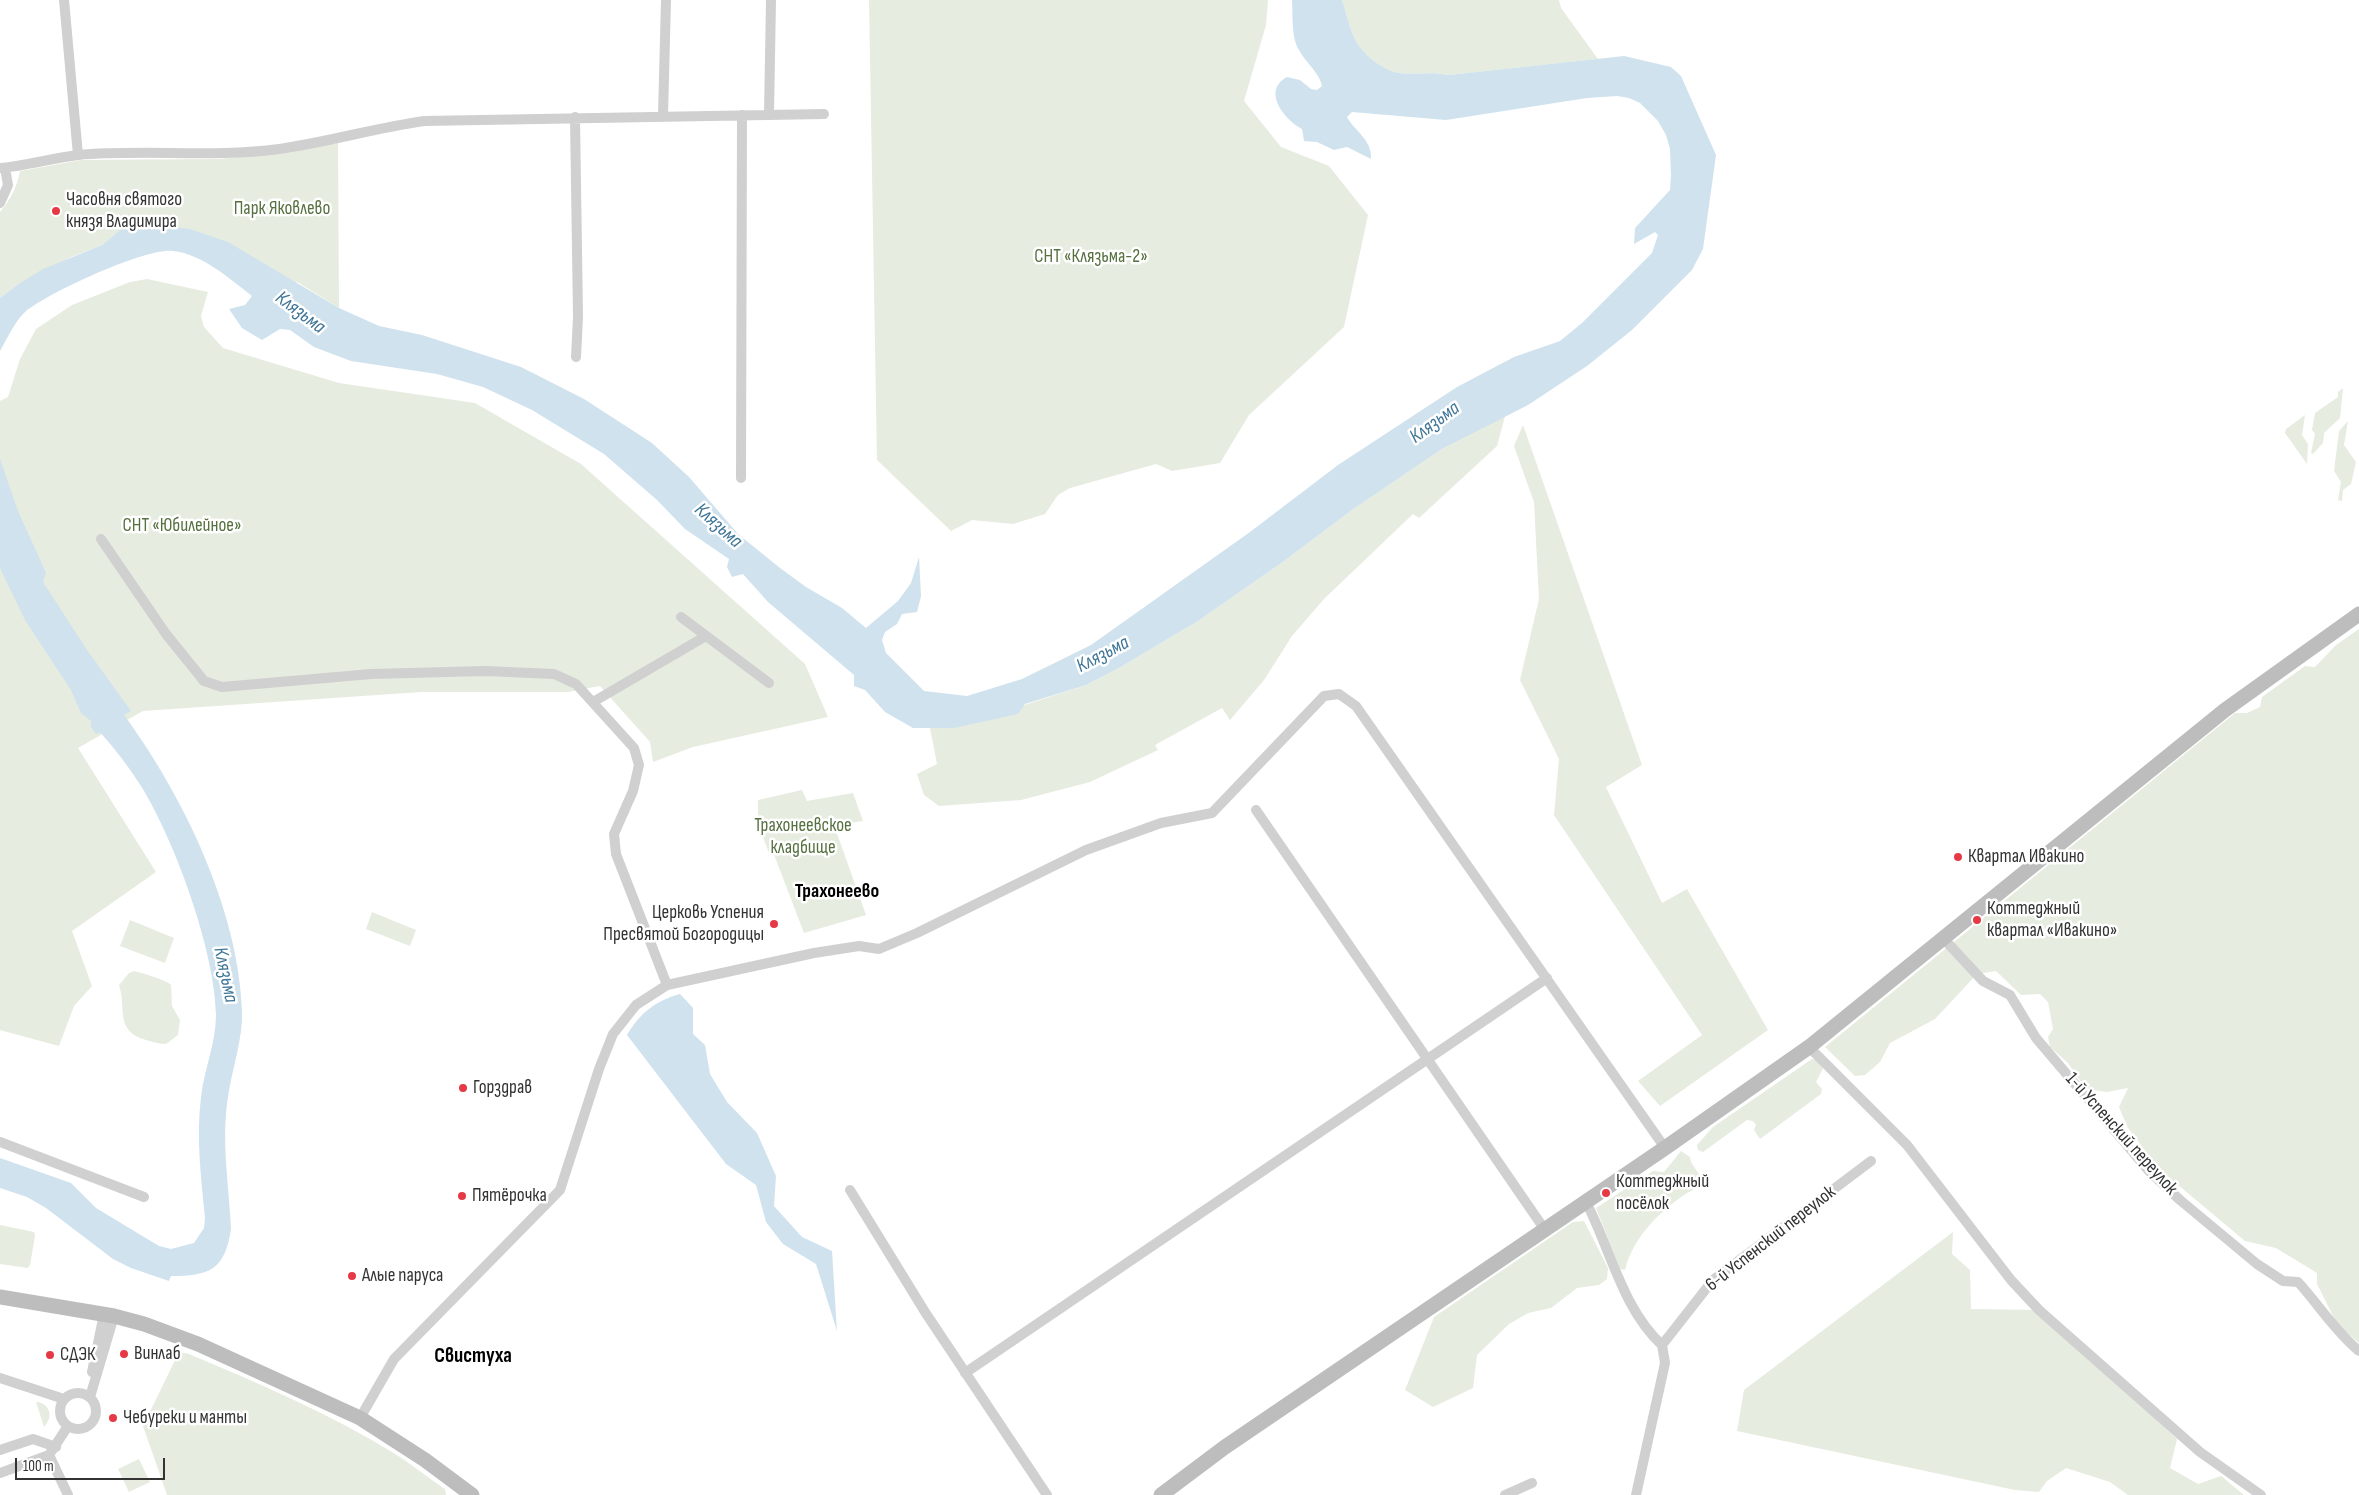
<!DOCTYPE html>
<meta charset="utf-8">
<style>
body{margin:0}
#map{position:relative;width:2359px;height:1495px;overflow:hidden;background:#fff;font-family:"Sofia Sans Condensed",sans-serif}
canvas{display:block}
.scale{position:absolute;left:15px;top:1458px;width:150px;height:22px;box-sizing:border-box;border:2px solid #333;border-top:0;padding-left:6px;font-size:15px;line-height:18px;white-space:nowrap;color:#333;-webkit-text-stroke:4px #fff;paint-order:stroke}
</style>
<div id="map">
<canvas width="2359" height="1495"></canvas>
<div class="scale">100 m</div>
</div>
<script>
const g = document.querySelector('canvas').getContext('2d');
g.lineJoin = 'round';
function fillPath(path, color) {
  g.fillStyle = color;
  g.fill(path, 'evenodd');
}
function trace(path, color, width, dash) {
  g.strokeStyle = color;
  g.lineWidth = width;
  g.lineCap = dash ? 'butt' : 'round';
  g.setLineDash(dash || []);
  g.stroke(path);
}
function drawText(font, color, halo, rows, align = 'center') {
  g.font = font + ' "Sofia Sans Condensed",sans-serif';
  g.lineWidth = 5;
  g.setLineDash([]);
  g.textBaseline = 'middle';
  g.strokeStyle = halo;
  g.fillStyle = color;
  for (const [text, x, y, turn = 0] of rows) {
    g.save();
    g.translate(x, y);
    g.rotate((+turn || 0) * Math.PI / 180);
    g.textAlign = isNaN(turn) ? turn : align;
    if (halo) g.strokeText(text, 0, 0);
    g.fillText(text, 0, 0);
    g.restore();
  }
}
fillPath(new Path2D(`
 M869,0H1268L1266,25L1244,101L1281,147L1329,166L1368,215L1344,327L1249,415L1220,463L1172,471L1156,464L1070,488L1058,495L1045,514L1013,524L972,520L951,531L877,460Z
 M1342,0H1559L1561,8L1598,59L1449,75C1432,71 1415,75 1399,73C1382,70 1361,53 1354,37C1349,26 1346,12 1342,0Z
 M338,143L339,308L299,283L126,225L102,245L71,257L17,285L0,298V212C11,199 17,187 20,171L81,160L218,159L280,153Z
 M147,279L208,292L201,316L204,327L223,348L339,383L475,403L581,464L805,664L828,717L693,747L653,762L650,742L600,686L568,692H421L143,711L78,748L156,872L72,931L92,986L74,1006L59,1046L0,1030V401L8,397L20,359L36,329L72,305L130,282Z
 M2343,388L2340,418L2324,433L2323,443L2313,454L2311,453L2315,434L2312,430L2315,413L2338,397V392Z
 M2305,415L2302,435L2308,444L2307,464L2285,433L2286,429Z
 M1505,416L1497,446L1419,518L1413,514L1324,599L1292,636L1264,680L1230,720L1222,708L1155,745L1158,750L1090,782L1021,800L939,806L924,795L917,774L937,764L930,728H954L1086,685L1119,668L1198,621L1280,564L1352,510L1442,449Z
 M2348,421L2344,445L2356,462L2351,484L2343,490L2342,501L2338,500L2341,482L2334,471L2339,431Z
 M1523,425L1642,765L1606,787L1662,903L1687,889L1768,1030L1660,1106L1638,1081L1702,1035L1554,815L1559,759L1520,680L1539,599L1534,502L1514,446Z
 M2359,629V1343L2337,1324L2317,1284V1273L2276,1248L2245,1241L2159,1169L2128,1128L2119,1107L2128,1088L2107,1092L2086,1089L2068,1063L2050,1047L2048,1037L2053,1029L2048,1002L2040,994L2021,995L1996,971L1977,974L1935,1019L1890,1043L1880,1062L1865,1075L1855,1076L1825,1047L2235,713H2247L2260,707L2262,697L2305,666L2315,667L2336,645Z
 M802,790L807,801L853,793L863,821L834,825L866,915L804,933L773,852L769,853L758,824V800Z
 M372,912L416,930L410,946L366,929Z
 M130,920L174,938L165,963L120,946Z
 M134,971C142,973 167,980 171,985L172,1006L180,1020L178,1035L166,1044C159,1044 153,1042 146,1040C114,1031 127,1009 119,985L129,973Z
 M1812,1059L1817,1060L1823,1068L1816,1082L1822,1089L1821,1094L1760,1139L1754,1130L1756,1125L1753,1121L1747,1120L1703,1152L1698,1150L1697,1145L1713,1127Z
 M1681,1151L1690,1157L1691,1162L1704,1182C1697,1189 1689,1191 1681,1197C1656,1215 1632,1240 1625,1270L1620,1269L1596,1208L1653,1171L1664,1172Z
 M1584,1221L1608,1268L1607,1279L1599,1285L1577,1288L1551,1308L1528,1313L1509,1324L1477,1355L1473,1388L1433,1407L1405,1390L1434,1317L1573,1222Z
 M0,1225L34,1232L35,1236L30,1265L28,1268L0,1264Z
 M1953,1232L1952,1254L1970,1270L1971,1309L2039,1310L2177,1439L2170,1468L2198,1484L2221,1476L2244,1495H2128L2110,1482L2066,1468L2047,1481L2039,1492L2015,1490L1737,1431L1744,1390Z
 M179,1352L189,1354C258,1383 328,1413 392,1452C410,1463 427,1477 445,1489L446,1495H167L143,1426Z
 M36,1402C50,1403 54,1417 44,1427Z
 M139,1459L150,1482L129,1492L118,1469Z`), '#e6ecdf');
fillPath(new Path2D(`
 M1292,0H1342C1346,12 1349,26 1354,37C1361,53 1382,70 1399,73C1415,75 1432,71 1449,75L1624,56L1671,67L1681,76L1716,155L1703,249L1692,270L1632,330L1587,366L1528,405L1442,449L1352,510L1280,564L1198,621L1119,668L1086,685L1025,704L1018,714L954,728H913L885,712L865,690L854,686V675L768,602L743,574L732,577L727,567L729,559L685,529L657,500L604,454L532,410L483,387L437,374L351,361L314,347L290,330L280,329L262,340L242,328L229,309L245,305L252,296C230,279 202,254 173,251C144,248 48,293 25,312C15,321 7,339 0,351V298L17,285L43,269L102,245L126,225H157L190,229L228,242L339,308L379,326L422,335L521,367L584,399L652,443L689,477L738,534L780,568L806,587L842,608L866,628L898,601L911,583L919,557L921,596L917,612L902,614L897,624L885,632L882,640L886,653L924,691L967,696L1022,679L1091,645L1250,532L1338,465L1457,387L1514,357L1560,341L1582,323L1652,253L1658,235L1655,232L1634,244L1635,228L1670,190L1671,175L1670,149L1666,135L1658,121L1640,103L1629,98L1617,96L1587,98L1446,120L1352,112L1347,117C1355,132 1372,139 1371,159L1347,147L1334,150L1317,142L1304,141L1302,129C1285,120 1261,91 1287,77L1300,80L1311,89L1317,90L1322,86C1319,72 1306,63 1299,50C1291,37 1293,15 1292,0Z
 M0,459L18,511L46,573L43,582L87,650L131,711L124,715C183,795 239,911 242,1011C243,1040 232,1068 228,1097C221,1140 229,1185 231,1229C225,1270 209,1276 171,1276L169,1281L131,1268L113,1259L46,1208L27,1197L0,1188V1158L71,1183L96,1208L159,1246L171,1249L194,1243L204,1228L205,1218C201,1177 196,1138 201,1097C204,1070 216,1043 216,1015C215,951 175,841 141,786C129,767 115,749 100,732L96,734L91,727V721L81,713L71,690L25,620L0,568Z
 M680,994L693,1008V1034L705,1045L710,1074L727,1102L757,1133L776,1176L774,1206L802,1237L832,1251L837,1331L816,1264L783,1244L766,1222L756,1185L726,1164L627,1035C640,1013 655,1001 680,994Z`), '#cfe2ee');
trace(new Path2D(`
 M64,0L78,155
 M769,114L771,0
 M663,116L666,0
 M575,117L578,317L576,357
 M0,168C26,166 52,158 78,155C145,149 213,158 279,149C328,142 375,128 424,121L824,114
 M0,203L8,185L5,168
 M741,478L742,115
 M101,539L166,634L204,681L222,687L371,674L485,671L554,674L576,684L634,748L639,765L633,791L614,834L616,854L667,985
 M681,617L769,683
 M593,702L706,636
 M1256,810L1545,1230
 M1943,938L1983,981L2010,995L2036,1038L2149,1171L2180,1200L2257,1264L2283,1281L2298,1282C2319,1305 2335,1331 2359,1351
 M1809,1047L1907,1145L2011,1280L2039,1310L2200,1452L2261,1495
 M0,1142L144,1197
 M850,1190L925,1312L1047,1495
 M1586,1202C1611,1250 1622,1308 1662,1345
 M92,1372L104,1314
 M965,1373L1547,978
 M0,1378L64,1399
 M60 1411a18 18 0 1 1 36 0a18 18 0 1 1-36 0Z
 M90,1397L114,1316
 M360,1418L394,1359L560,1190L599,1069L613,1034L636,1005L667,985L814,953L859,946L879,949L917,933L1086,850L1161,823L1212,813L1324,696L1339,694L1356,706L1665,1148
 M0,1450L33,1439L56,1447
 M49,1455L68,1495
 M0,1473L49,1455L68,1426
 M1505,1495L1532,1483
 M1636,1495L1665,1363L1662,1345L1713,1280L1871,1161`), '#d0d0d0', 10);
trace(new Path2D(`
 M0,1297L114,1316L144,1324L198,1344L360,1418L425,1460L472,1495
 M1161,1495L1225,1447L1665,1148L1809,1047L2225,710L2359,614`), '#bdbdbd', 15);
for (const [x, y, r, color] of [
 [56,211,5,"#e63946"],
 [1958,857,5,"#e63946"],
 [1977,920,5,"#e63946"],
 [774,924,5,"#e63946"],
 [463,1088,5,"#e63946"],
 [1606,1193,5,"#e63946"],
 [462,1196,5,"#e63946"],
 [352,1276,5,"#e63946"],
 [124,1354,5,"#e63946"],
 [50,1355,5,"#e63946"],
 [113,1418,5,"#e63946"]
]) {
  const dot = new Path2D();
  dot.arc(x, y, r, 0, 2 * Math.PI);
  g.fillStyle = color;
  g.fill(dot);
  trace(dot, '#fff', 2);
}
drawText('19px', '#333', '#fff', [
 ["Часовня святого",66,200],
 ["князя Владимира",66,222],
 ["Квартал Ивакино",1968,857],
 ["Коттеджный",1987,909],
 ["квартал «Ивакино»",1987,931],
 ["Церковь Успения",764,913,"right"],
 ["Пресвятой Богородицы",764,935,"right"],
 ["Горздрав",473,1088],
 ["Коттеджный",1616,1182],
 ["посёлок",1616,1204],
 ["Пятёрочка",472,1196],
 ["Алые паруса",362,1276],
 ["Винлаб",134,1354],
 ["СДЭК",60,1355],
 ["Чебуреки и манты",123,1418]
], 'left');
drawText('19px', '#56703f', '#fff', [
 ["Парк Яковлево",282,209],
 ["СНТ «Клязьма-2»",1091,257],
 ["СНТ «Юбилейное»",182,526],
 ["Трахонеевское",803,826],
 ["кладбище",803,848]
]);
drawText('19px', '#333', '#fff', [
 ["1-й Успенский переулок",2121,1134,48],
 ["6-й Успенский переулок",1771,1239,-38]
]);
drawText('italic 20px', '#3f7597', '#fff', [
 ["Клязьма",300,313,37],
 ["Клязьма",1435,423,-36],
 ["Клязьма",718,526,42],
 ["Клязьма",1103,655,-28],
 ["Клязьма",225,975,78]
]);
drawText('bold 20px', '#000', '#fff', [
 ["Трахонеево",837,892]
]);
drawText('bold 21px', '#000', '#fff', [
 ["Свистуха",473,1357]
]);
</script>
